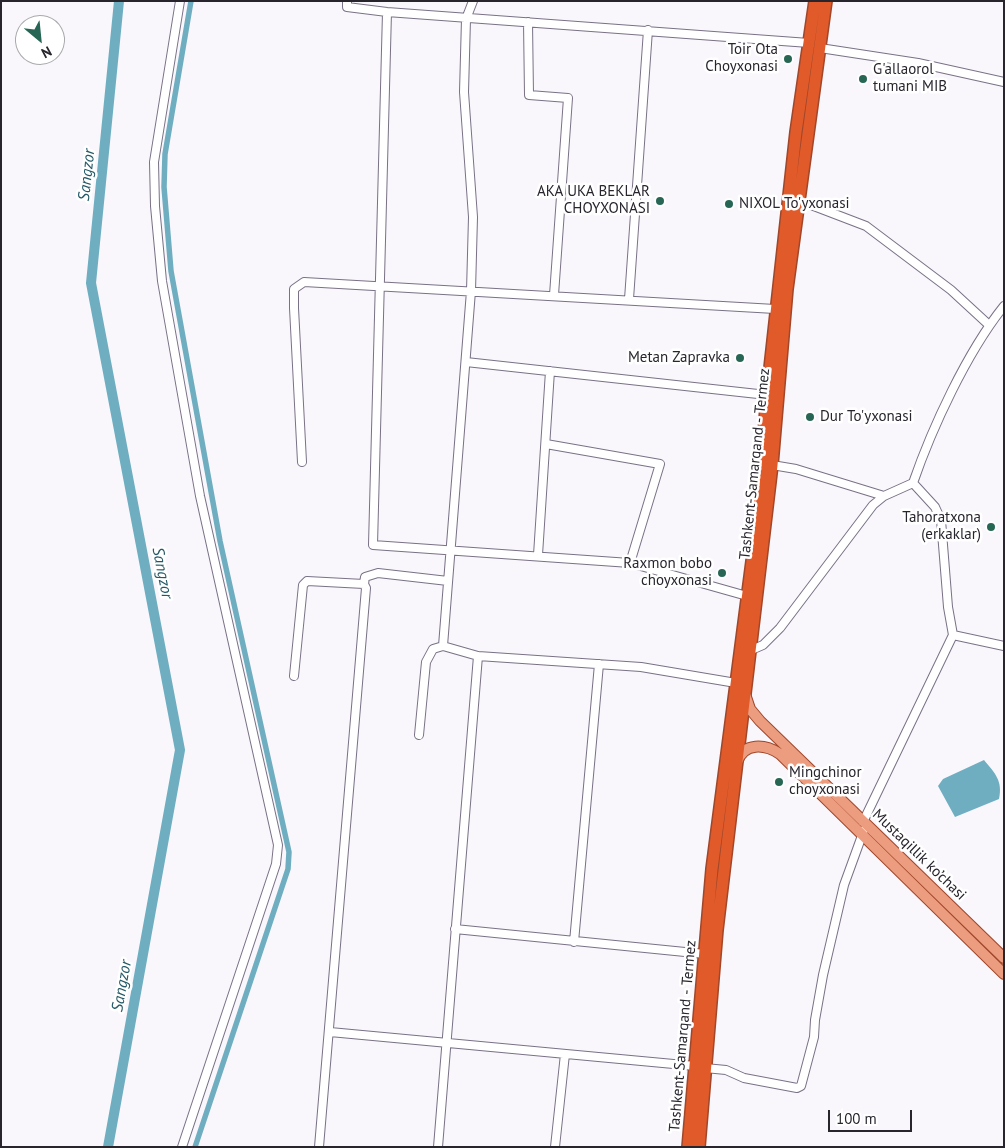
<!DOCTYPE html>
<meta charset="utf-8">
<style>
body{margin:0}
#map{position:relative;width:1005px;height:1148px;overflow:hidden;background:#f9f7fc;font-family:"PT Sans",sans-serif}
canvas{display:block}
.frame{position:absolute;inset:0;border:2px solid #28252d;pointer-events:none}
.north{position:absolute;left:15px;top:15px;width:50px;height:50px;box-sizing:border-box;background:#fff;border:1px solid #a9a8ab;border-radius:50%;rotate:152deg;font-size:14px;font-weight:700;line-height:20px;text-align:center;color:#28252d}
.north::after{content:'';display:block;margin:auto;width:18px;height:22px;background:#276654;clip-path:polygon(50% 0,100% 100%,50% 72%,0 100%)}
.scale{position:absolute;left:828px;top:1110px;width:84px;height:22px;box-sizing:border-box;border:2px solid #28252d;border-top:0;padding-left:6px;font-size:15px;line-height:18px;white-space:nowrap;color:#28252d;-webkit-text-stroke:4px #fff;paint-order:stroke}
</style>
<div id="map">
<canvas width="1005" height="1148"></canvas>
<div class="frame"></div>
<div class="north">N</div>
<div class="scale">100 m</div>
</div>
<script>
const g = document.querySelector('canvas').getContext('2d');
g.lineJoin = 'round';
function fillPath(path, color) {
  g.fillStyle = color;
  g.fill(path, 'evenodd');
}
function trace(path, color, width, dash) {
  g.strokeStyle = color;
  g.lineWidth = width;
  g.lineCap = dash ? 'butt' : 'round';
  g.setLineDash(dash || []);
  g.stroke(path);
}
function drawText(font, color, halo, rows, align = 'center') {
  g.font = font + ' "PT Sans",sans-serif';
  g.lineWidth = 5;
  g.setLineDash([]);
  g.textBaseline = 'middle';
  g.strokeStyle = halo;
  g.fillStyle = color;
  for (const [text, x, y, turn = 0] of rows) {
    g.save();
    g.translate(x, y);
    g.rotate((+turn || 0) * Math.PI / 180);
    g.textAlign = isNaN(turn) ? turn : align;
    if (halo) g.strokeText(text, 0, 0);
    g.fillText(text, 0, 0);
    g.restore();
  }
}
fillPath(new Path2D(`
 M984,760C995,773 1003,781 999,799L955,817L938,786L943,779Z`), '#6faec0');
trace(new Path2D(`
 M191,1L165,154L164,187L171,271L220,541L289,852L288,869L195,1147`), '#6faec0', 5.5);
trace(new Path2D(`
 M108,1147L180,750L91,283L119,1`), '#6faec0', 10);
const minor = new Path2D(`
 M180,1L154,162L155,206L162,281L200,496L278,845L276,864L182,1147
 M347,1V7L387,12L809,43
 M473,1L466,19L464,92L473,217L471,291L443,646L478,656L641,667L736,683
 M387,12L373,545L630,563L747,596
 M528,22L529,95L568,98L554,295
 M820,48L918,63L1004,82
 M798,200L866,226L951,290L989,325
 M629,299L648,30
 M466,362L767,395
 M546,444L660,464L630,563
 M302,462L294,308V289L304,282L775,309
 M772,465L796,469L884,496
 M913,483C932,428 967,352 1004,306
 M538,555L550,371
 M364,584L365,577L378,573L448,581
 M749,651L763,645L780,628L873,505L884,496L913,483L935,507L941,520L948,607L953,635
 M294,676L303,585L307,581L364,584L366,588L319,1147
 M419,735L426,662L433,649L443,646
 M863,822L953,635L1004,646
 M455,929L705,954
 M574,942L599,664
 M330,1032L695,1066
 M705,1068L726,1070L744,1078L797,1088L801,1086L814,1037L815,1020L823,975L844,885L864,830
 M438,1147L478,656
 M555,1147L565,1054`);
const major = new Path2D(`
 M745,694L750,709L760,721L1004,958
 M737,762C744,742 765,744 780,754L1004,974`);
const highway = new Path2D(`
 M688,1147L712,869L757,523L767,395L796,132L815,1
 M699,1147L717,930L772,465L787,289L826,1`);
trace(minor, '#797185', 10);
trace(major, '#a0472b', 12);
trace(highway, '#a0472b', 14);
trace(minor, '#fff', 8);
trace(major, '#ec9c7f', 10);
trace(highway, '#e05a2a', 11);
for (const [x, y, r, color] of [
 [788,59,5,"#276654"],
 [863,79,5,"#276654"],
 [660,201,5,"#276654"],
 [729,204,5,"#276654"],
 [740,358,5,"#276654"],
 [810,417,5,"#276654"],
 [991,527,5,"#276654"],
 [722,573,5,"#276654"],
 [779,782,5,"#276654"]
]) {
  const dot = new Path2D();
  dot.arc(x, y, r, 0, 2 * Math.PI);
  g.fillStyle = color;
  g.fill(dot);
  trace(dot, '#fff', 2);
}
drawText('15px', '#28252d', '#fff', [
 ["Toir Ota",778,50],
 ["Choyxonasi",778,67],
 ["G'allaorol",873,70,"left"],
 ["tumani MIB",873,87,"left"],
 ["AKA UKA BEKLAR",650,192],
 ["CHOYXONASI",650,209],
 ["NIXOL To'yxonasi",739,204,"left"],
 ["Metan Zapravka",730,358],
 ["Dur To'yxonasi",820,417,"left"],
 ["Tahoratxona",981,518],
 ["(erkaklar)",981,535],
 ["Raxmon bobo",712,564],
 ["choyxonasi",712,581],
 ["Mingchinor",789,773,"left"],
 ["choyxonasi",789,790,"left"]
], 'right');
drawText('15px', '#28252d', '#fff', [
 ["Tashkent-Samarqand - Termez",755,464,-84],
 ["Mustaqillik ko’chasi",919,855,44],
 ["Tashkent-Samarqand - Termez",683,1036,-85]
]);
drawText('italic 16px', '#255967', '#fff', [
 ["Sangzor",87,175,-84],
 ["Sangzor",162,573,79],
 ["Sangzor",122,986,-80]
]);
</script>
